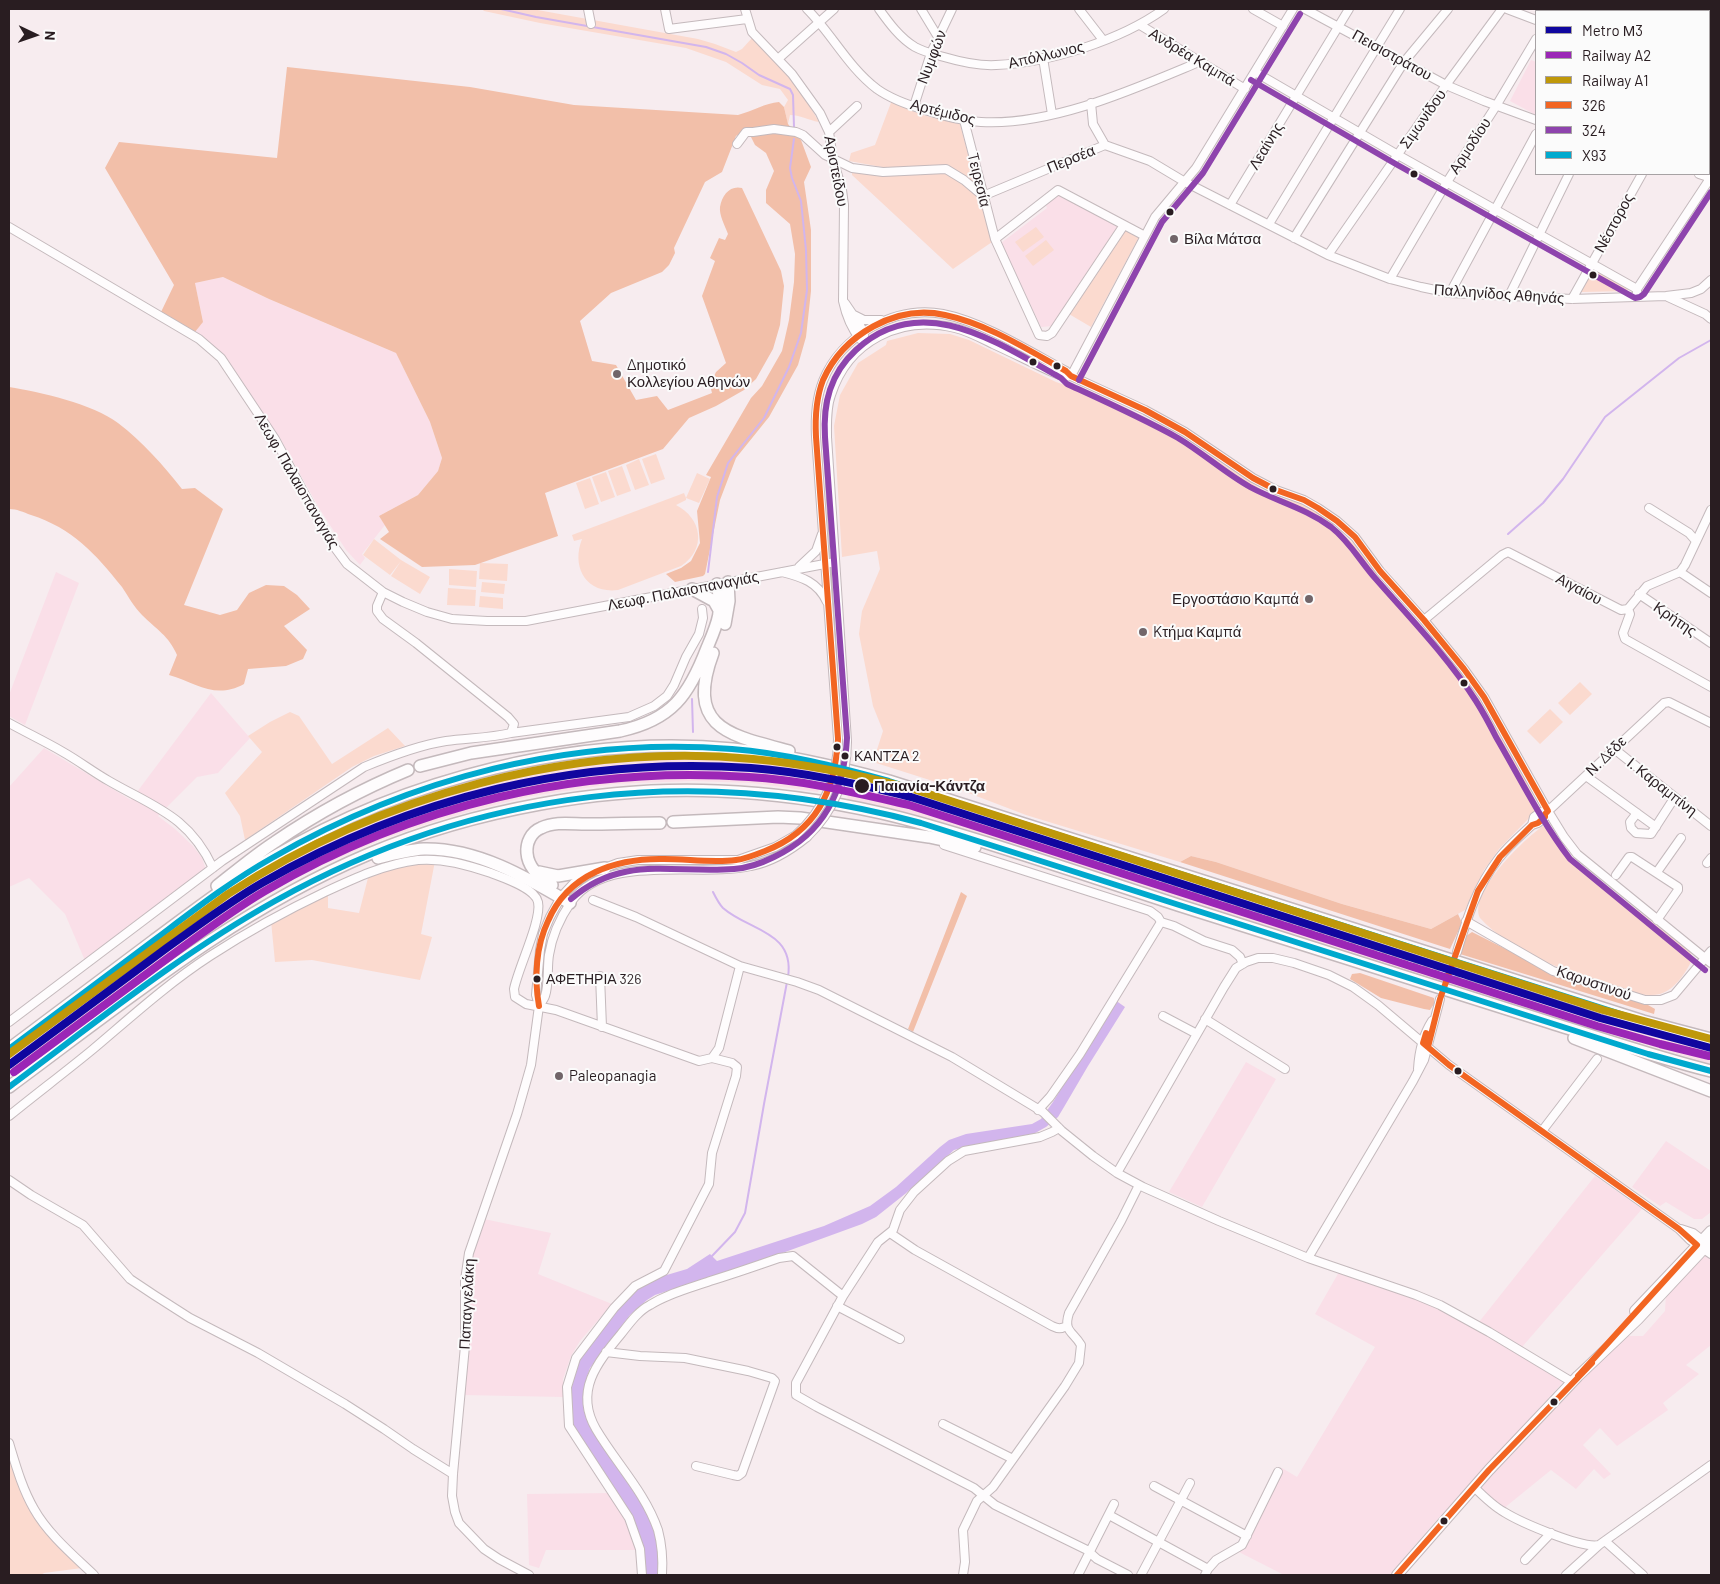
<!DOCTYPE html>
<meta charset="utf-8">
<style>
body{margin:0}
#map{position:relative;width:1720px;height:1584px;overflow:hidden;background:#f7ecef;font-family:Barlow,sans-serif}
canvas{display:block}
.frame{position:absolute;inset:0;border:10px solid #291d21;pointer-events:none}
.legend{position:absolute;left:1535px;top:10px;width:175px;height:165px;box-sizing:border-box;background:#fbfbfb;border:1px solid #a7a2a4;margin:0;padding:6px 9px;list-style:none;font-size:15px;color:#291d21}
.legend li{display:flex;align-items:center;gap:10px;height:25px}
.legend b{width:25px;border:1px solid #a7a2a4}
.north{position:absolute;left:10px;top:10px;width:50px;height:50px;-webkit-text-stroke:4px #fbfbfb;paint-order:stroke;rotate:93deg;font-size:14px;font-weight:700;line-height:20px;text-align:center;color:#291d21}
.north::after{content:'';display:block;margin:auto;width:18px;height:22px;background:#291d21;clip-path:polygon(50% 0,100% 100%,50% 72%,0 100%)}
</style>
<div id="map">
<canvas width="1720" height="1584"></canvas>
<div class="frame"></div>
<ul class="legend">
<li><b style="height:6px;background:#10069f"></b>Metro Μ3</li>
<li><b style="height:6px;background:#9b26b6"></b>Railway A2</li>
<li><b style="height:6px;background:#bf980a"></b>Railway A1</li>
<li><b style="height:6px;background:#f26522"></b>326</li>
<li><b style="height:6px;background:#8e44ad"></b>324</li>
<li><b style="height:6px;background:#00a9ce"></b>X93</li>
</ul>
<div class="north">N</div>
</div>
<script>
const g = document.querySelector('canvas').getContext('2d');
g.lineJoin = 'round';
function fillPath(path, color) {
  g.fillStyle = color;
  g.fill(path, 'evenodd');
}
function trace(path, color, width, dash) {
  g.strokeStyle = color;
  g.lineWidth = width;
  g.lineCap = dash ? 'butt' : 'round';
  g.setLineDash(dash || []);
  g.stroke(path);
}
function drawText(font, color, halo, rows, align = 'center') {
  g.font = font + ' Barlow,sans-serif';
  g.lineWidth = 4;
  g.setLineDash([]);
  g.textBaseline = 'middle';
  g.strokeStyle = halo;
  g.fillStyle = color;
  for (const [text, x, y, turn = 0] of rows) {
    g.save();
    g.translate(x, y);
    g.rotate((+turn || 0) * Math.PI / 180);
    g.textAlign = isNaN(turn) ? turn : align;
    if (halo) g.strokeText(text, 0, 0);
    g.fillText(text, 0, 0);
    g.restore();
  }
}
fillPath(new Path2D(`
 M1531,60L1536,62V115L1510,101Z
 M1059,193L1121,225L1053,326L1041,327L1001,243L1047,208L1045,203Z
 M223,277L269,299L396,353L430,422L442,458L438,471L418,495L379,516L385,525L362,554L365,558L360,565L346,550L319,508L280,438L228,360L195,332L203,322L195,283Z
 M56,572L79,583L25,725L9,716V695Z
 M211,693L250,738L218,773L197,777L158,816L175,829L193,846L202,858L206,870L86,963L65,914L29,878L9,887V787L44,748L131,800Z
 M659,752H682L761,759L825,770L822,779L794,775L793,783L820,786L818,792L752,783L693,781L613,784L532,796L491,806L439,820L380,840L311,870L286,882L217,923L154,967L9,1075V1055L227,895L287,857L346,826L392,806L439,789L497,774L585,758Z
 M854,776L1562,1003L1625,1022L1711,1045V1064L1455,988L983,836L917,816L847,799Z
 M1246,1062L1276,1079L1202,1207L1169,1192Z
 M1666,1141L1711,1171V1212L1702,1219H1694L1666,1202L1660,1206L1632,1187Z
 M1595,1176L1642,1209L1522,1347L1479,1322Z
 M484,1219L551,1233L538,1274L612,1304L580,1341L571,1356L563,1379V1397L463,1395L467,1290L470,1266L475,1243Z
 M1708,1255L1711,1256V1345L1686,1365L1699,1374L1663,1403L1668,1410L1617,1446L1600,1428L1583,1445L1611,1474L1604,1479L1594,1469L1576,1489L1551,1470L1503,1509L1479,1488L1622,1336H1643L1665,1311L1666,1294L1704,1257Z
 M1339,1272L1418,1298L1458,1317L1564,1381L1434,1523L1389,1575H1284L1237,1551L1260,1514L1282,1468L1297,1477L1375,1347L1315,1314Z
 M612,1493L621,1508L638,1550H546L539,1568L529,1565L527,1494Z`), '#fadfe8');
fillPath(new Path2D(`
 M482,9H532L698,39L715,44L736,52L742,49L752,38H755L792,76L819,122C808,120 800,115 790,115L788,124L784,107L788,100L780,89L762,85L726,62L686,48L540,23L484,11Z
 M892,100C912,114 937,119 960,124L976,184L957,171L947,167L939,166L893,169L849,161L851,153L875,145Z
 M852,170L896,176L932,172H943L953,175L968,186L980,199L992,242L953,269L852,175Z
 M1036,227L1044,237L1023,252L1015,242Z
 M1124,229L1139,237L1091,327L1069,314Z
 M1046,240L1054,250L1033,266L1025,256Z
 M1593,269L1628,289L1627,291L1582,292L1581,291Z
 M918,333L950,334L969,340L1056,382L1107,399L1183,438L1270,495L1302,504L1321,514L1356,546L1379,578L1455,665L1471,685L1522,773L1536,802L1537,806L1534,813L1499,849L1484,870L1465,910L1431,929L1342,904L1216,862L1191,856L1180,862L1026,815L958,789L873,762L883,731L873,706L859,634L862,611L880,569L877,551L842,557L834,426L840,395L858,363L886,345L887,341Z
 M656,454L665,479L651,484L642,459Z
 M639,459L649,485L635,490L626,465Z
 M622,466L631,491L617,496L608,471Z
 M606,472L615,497L601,502L592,477Z
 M697,473L710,479L699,503L686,498V500L676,505C702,518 707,549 681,566L618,590C586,594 571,567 582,539L574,541L572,535L684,493L686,498Z
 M590,478L599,504L585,509L576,483Z
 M374,539L401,560L430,577L420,594L391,576L401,561L390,575L363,555Z
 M480,563L508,564L507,581L479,579Z
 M449,569L477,571L476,587L449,585Z
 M482,582L505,584L504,594L481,592Z
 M448,588L476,590L475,606L447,605Z
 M480,596L503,598V609L479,607Z
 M1580,682L1592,694L1570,715L1558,703Z
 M1550,709L1563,722L1540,744L1527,731Z
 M290,712L299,716L332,764L388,728L405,746L374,756L352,767L245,840L240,816L225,793L262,752L248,736L270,722Z
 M1543,826H1550L1567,852L1574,860L1690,952L1693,958C1687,971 1675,990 1660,994C1644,998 1623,990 1608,985C1565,971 1511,952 1480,918C1468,893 1524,839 1543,826Z
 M435,861L421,934L432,937L420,980L312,960L275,962L271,921L328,893V908L359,913L369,874L406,864Z
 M9,1454L23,1492L38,1523L82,1568L44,1573L41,1575H9Z`), '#fbdacf');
fillPath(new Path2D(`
 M287,67L470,87L574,105L738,115C753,111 765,103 779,102L784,107L788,124L801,140L811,167L804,182L811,230V291L806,337L798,365L769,417L736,458L720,500L705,574L703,576L675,582L666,574L681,568L691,561L700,543L697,511L711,477L706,475L751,398L762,386L782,351L789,320L794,282L795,254L790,224L766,203V190L774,171L766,153L755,145L747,129L736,136L722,172L705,182L674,248L675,253L669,265L662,272L611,293L580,321L592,361L616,365L636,400L657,396L668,410L712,393L710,385L716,372L726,363L702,296L715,261L710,258L719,238L725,240L728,234C725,226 719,215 720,207C722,195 730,185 742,188L781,271L784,286L780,325L773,349L756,379L744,390L716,406L689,418L663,449L545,493L558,536L475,565L422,567L380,539L389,532L379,516L418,495L438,471L442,458L430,422L396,353L269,299L223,277L195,283L203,322L195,332L161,312L174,285L105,168L119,142L277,158Z
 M9,387C40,392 93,404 118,423C143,442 163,465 182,489L195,488L223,509L184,605L220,615L237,610L249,593L266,585L284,586L297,595L310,609L284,626L307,650L303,659L286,666L248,669L244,684C215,700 197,683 169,675L177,655C169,636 156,629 142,615C134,607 128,596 122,587C96,554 72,528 31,515C23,512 17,509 9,509Z
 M1191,856L1216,862L1342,904L1431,929L1458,914L1462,923L1450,949L1180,862Z
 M961,892L967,896L913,1032L908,1029Z
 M1472,932L1563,978L1648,1005L1655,1009L1654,1014L1460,954L1466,936Z
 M1360,973L1434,998V1004L1430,1010L1424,1009L1381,998L1350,979L1352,974Z`), '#f2bfa9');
fillPath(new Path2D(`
 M1115,1000L1125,1007L1088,1066L1064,1107L1058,1117L1046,1127L1028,1137L975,1145L954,1150L905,1194L876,1217L862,1224L766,1259L655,1295L647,1300L630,1315L590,1368C584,1383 582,1400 587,1417C590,1429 600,1439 607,1450C624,1475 644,1500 654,1529C659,1543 659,1561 659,1575H644L642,1548L634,1521L576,1434L572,1421L570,1389L580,1355L621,1304L636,1289L660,1277L687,1269L710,1254L717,1261L824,1226L870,1206L896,1187L940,1147L949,1140L966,1134L1032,1124L1041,1119L1053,1102Z`), '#d2b5ed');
trace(new Path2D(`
 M501,9L536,17L706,47L726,54L742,63L759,75L790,89L793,95L794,127
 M1508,534L1543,503L1563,479L1605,417L1679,358L1711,340
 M708,572L717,497L728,463L764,418L789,367L801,333L807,290L806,250L801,201L792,178L790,168L794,139
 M692,699L693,732
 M713,892C716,898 719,904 723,908C749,931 795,931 788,977
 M712,1256L735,1232L745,1213L764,1104L787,982`), '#d2b5ed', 2);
trace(new Path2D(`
 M1442,993L1455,956`), '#cec3c6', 8, [8, 4]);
const minor = new Path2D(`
 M588,9L591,24
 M665,9L669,29L747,19
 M745,9L752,32L792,74L820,113L829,132L833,159L842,190L844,205L843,301C846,315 851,328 860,339
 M807,9C832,34 848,67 877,89C891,99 908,105 925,110C943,116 962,121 981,122C1052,126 1134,89 1199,62
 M879,9C889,23 900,38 915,47C924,52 934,54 944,57C961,62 979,66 996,65C1049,63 1121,40 1164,9
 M921,9L938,37
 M1079,9L1103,40
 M1253,9L1283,26
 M1305,9L1446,85L1484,101L1536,120
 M1507,9L1536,20
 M1552,11L1554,9
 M1601,11L1602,9
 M1647,11L1648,9
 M1694,11L1695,9
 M1140,25L1245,89
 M1043,58L1052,114
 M778,59L834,9
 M1255,72L1398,155L1637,289
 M1709,85L1711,82
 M1091,103L1093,124L1105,145
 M914,106L931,53L952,9
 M964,120L995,239L1039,335L1047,336L1052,333L1124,225
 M829,132L857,106
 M737,144L746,132H753L774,129L796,132L803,135L825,155L852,168L883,172L946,169L964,180L983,196L1105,145L1150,161L1185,182L1328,255L1390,279L1421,287L1450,293L1572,299L1666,296L1691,293L1701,289L1711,280
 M1699,174L1711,178
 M1230,205L1349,9
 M1269,224L1400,9
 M9,227L199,339L221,358L275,439L330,541L347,564L383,592L403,602L427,612L452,619L487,621H526L835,562
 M1294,238L1404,62L1448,9
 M995,239L1058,190L1145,236
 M1328,255L1446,85L1502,9
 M1390,279L1447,182L1496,106L1536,39
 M1450,293L1536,134
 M1637,293V289L1711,177
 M1509,296L1569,174
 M1668,297L1705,314L1711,319
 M1572,299L1642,174
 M845,303L860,325L864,335
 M854,315L864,320H881
 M1071,376L1155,217L1196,168L1293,9
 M1649,508L1689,533L1696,541
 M799,567L816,551L822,534
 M782,572C802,577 818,582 827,602
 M1680,572L1711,593
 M1639,594L1711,643
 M1628,609L1630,614L1623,633L1625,639L1711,687
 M1424,620L1502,555L1508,552L1621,610L1628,609L1647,586L1680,572L1685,565L1711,510
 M9,723C27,733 46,742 63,752C79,761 93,772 109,781C154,807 189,816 213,868
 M511,733L629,717L654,706L667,696L674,685L686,657L699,634L703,618L702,609
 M838,739L816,437C815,418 816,399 823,381C841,336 894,305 943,314C983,322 1029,351 1066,371L1071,376L1145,410L1185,432L1253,478L1276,490L1304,500L1318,508L1337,521L1355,537L1380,571L1424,620L1464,669L1484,697L1548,811L1564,837L1577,854L1711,963
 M847,741L827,437C827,423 826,408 831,395C848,341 900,315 955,328C968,331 981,338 993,344C1013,353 1032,363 1052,372L1064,377L1071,376
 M1613,748L1711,826
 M1586,776L1656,827
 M1637,813L1630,822L1631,828L1636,833L1651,834L1671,803
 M1532,825L1534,817L1541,812L1545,814
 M944,845L1150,911L1158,917L1161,922
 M1707,863L1711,858
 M602,869L618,863L638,860H738L775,847L796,835
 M1657,872L1681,838
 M1616,875L1629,857H1632L1678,887V890L1657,920
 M593,900L636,917L740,966
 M1466,921L1553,971L1645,1000H1661L1674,995L1711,951
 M1457,952C1467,918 1477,886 1499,858C1508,846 1520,836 1532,825L1538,823L1545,817V814L1548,811L1664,703L1669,702L1711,723
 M600,976L602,1027
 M539,1006C541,1003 544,999 545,996C549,985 547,967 549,955C552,936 560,918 571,902C606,852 699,878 751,866C772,862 791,850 807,837
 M1163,1016L1197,1034
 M1205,1019L1285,1069
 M9,1022L222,861L364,767C388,757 420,745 446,741C468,738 490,738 511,733L514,724L508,717L416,643L383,619L377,611V606L383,592
 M1418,1069C1419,1052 1423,1035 1432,1021
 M1038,1110L1050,1097L1080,1054L1161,922L1174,926L1204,941L1232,950L1240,957L1243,964
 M9,1116C36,1094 64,1073 92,1050C130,1018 167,984 210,956C247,932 285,911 325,892C355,878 385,864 418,860C444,858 467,865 491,873C504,878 535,888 538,902C542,920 518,968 514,989L515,997L526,1004L556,1010L699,1061L712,1058L719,1048L740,966L797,982L819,990L952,1057L1043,1112L1062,1131L1093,1156L1117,1173L1143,1187L1219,1221L1308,1258L1416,1295L1440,1305L1489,1332L1572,1382
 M1059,1128L1052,1132L1040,1137L964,1151L948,1161L914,1192L900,1210L893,1230L878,1242L843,1296L796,1383V1395L817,1407L974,1488L995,1505L1087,1550L1097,1559L1128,1575
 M1542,1131L1597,1059
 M1117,1173L1224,987L1236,968L1246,962L1258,958H1273L1294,963L1329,975L1353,987L1378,1005L1449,1065L1679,1229L1690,1240L1711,1254
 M9,1180L31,1195L83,1225L130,1279L154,1295L190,1318L258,1353L345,1404L384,1429L413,1449L453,1474
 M1681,1229L1693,1233L1706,1243
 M890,1233L915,1250L1052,1326C1058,1329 1061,1329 1067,1326
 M1308,1258L1413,1081L1424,1060L1440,999
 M837,1306L900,1339
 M606,1352L640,1356L685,1358L748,1371L772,1378L775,1381L742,1473L738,1476L733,1475L696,1466
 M943,1424L1013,1459
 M9,1443C16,1466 22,1488 34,1509C48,1534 73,1555 94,1575
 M1154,1486L1247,1536
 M1474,1487C1483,1496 1493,1506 1504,1512C1520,1522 1582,1549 1599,1545
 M1109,1515L1208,1569
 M1605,1541L1643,1575
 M1525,1560L1551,1533
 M529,1575L499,1559L484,1549L459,1523L455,1512L452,1496L453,1474L465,1346V1280L469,1253L517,1114L531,1065L539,1006L536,995L540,950L543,934L550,917L561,897L574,883L591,873
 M642,1575L640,1549L629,1518L569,1426L567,1387L576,1358L614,1308L635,1286L664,1271L709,1184L712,1153L736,1076L737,1067L732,1063L712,1058
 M662,1575C663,1560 662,1545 658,1530C645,1492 616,1463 596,1429C574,1391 597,1363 621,1334C629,1324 638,1311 650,1305C669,1293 690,1288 710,1281C733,1274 756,1266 779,1258L793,1256L843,1296
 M963,1575L965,1562L963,1530L977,1501L993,1487L1065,1386L1079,1363L1081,1345C1073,1331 1063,1332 1069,1313L1121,1221L1139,1185
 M1078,1575L1114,1504
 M1141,1575L1190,1483
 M1205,1575L1208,1569L1216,1560L1242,1545L1278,1472
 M1566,1575L1599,1545L1711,1465`);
const major = new Path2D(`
 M1635,1311L1711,1231
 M1397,1575L1489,1470L1578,1376L1638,1319L1711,1241`);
const highway = new Path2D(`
 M692,589L714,601L719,610
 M725,624L729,601L728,582
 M713,653C685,728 729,735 789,751
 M420,766L471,753L620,731C672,720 689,695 707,648C718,622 723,612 717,584
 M673,822L778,817L800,818L929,837L975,847
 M378,858C393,854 408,850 424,849C477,848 526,877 570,903
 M539,872L558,876L605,868
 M552,885C540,878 528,868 527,853C526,843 531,832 541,828C555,821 572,824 586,824C611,824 635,823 660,823
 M217,886C236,871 255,855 275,842C316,814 362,789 408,770
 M1574,1038L1711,1091
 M9,1049C57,1013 105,977 153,941C192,912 230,883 272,858C404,779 579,734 733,749C786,755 838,767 889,781L1643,1021L1711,1039
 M9,1087C124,1002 236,910 369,854C474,810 604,786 718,791C772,793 828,801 881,813C916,821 952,832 987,843C1051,863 1114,884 1178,905C1300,944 1422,983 1545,1021C1600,1038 1655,1057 1711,1071`);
trace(minor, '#c4b9bc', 10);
trace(major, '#c4b9bc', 12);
trace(highway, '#c4b9bc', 14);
trace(minor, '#fefcfd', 8);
trace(major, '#fefcfd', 10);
trace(highway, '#fefcfd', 11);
const rail = new Path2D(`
 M1043,839L1119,869L1212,899L1427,968L1521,993
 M1039,848L1080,859
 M1479,987L1519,1003`);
trace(rail, '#c6c2c4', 4);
trace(rail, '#fbfbfb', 2, [5.5]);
const minorBridge = new Path2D(`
 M796,835C825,809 838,778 838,739
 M807,837C835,810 847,779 847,741`);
trace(minorBridge, '#c4b9bc', 10, []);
trace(minorBridge, '#fefcfd', 8);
trace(new Path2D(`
 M539,1006C534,978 536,946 548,921C568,874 616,858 664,859C688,859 712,863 736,860C745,859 755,855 765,851C816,831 835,792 838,739L816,437C815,418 816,398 823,380C843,335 896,304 945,315C988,324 1028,350 1066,371L1071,376L1145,410L1185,432L1253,478L1276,490L1304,500L1318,508L1337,521L1355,537L1380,571L1424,620L1464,669L1484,697L1548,811L1545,814V817L1538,823L1532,825L1500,857L1478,891L1440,999L1428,1047
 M1426,1033L1423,1043L1449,1065L1679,1229L1697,1245L1578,1376
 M1397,1575L1489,1470L1592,1363`), '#f26522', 6);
trace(new Path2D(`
 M1251,80L1394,163L1635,298L1640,297L1644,294L1711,192
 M1079,380L1162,222L1203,173L1300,14
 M571,899C623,854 673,874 734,869C748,868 762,863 774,857C824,833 844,792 847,738L825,437C823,403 830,374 856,350C921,289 998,343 1061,378L1067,384C1104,401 1142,418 1178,438C1203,453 1225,473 1250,487C1278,502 1305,508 1331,527C1350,542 1360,561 1375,578C1410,618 1447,656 1476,701C1483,712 1490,725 1496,737C1520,778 1541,821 1570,859L1705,970`), '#8e44ad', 6);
trace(new Path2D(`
 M9,1049C58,1012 107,975 157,938C194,910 231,881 272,858C410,778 572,736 732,749C785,753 838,767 889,781L1643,1021L1711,1039
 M9,1087C95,1023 180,954 275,901C477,788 697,763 921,823L1453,992L1648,1054L1711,1071`), '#00a9ce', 6);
trace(new Path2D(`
 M14,1072C66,1034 116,996 168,958C200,935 231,911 265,891C411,805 580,765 749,777C804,780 856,793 909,805L1597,1026L1660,1044L1709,1056`), '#9b26b6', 8);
trace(new Path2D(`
 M9,1054L228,894C379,796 572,742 753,759C808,764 860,775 913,789L1603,1010L1711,1039`), '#bf980a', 8);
trace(new Path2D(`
 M9,1065C62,1026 115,986 168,947C199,925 229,902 262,883C411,797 578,756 751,768C805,772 858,784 911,797L1600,1018L1711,1048`), '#10069f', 8);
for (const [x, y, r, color] of [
 [1414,174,4.5,"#291d21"],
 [1170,212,4.5,"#291d21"],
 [1174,239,5,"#716569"],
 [1593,275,4.5,"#291d21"],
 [1033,362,4.5,"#291d21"],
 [1057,366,4.5,"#291d21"],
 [617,374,5,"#716569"],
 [1273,489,4.5,"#291d21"],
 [1309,599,5,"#716569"],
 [1143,632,5,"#716569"],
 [1464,683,4.5,"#291d21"],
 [837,747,4.5,"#291d21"],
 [845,756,4.5,"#291d21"],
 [862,786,8,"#291d21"],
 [537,979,4.5,"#291d21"],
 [1458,1071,4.5,"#291d21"],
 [559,1076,5,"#716569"],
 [1554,1402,4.5,"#291d21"],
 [1444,1521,4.5,"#291d21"]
]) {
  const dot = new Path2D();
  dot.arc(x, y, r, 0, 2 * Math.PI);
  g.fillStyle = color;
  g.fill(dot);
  trace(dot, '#fbfbfb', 2);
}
drawText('14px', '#291d21', '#fbfbfb', [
 ["ΚΑΝΤΖΑ 2",854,756],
 ["ΑΦΕΤΗΡΙΑ 326",546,979]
], 'left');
drawText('15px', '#291d21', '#fbfbfb', [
 ["Απόλλωνος",1046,55,-13],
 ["Πεισιστράτου",1392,55,29],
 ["Νυμφών",932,57,-69],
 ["Ανδρέα Καμπά",1192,57,31],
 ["Αρτέμιδος",943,112,14],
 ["Σιμωνίδου",1423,119,-55],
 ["Λεαίνης",1266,146,-59],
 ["Αρμοδίου",1470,146,-57],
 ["Περσέα",1071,159,-22],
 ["Αριστείδου",836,171,79],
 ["Tειρεσία",979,180,76],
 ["Νέστορος",1614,223,-61],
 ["Παλληνίδος Αθηνάς",1499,294,4],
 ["Λεωφ. Παλαιοπαναγιάς",297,481,60],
 ["Αιγαίου",1579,589,28],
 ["Λεωφ. Παλαιοπαναγιάς",683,591,-11],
 ["Κρήτης",1675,619,34],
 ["Ν. Δέδε",1606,756,-44],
 ["Ι. Καραμπίνη",1662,787,38],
 ["Καρυστινού",1594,983,19],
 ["Παπαγγελάκη",467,1304,-87]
]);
drawText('15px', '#291d21', '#fbfbfb', [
 ["Βίλα Μάτσα",1184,239],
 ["Δημοτικό",627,365],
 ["Κολλεγίου Αθηνών",627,382],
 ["Εργοστάσιο Καμπά",1299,599,"right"],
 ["Kτήμα Καμπά",1153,632],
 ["Paleopanagia",569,1076]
], 'left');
drawText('bold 15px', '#291d21', '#fbfbfb', [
 ["Παιανία-Κάντζα",874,786]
], 'left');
</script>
